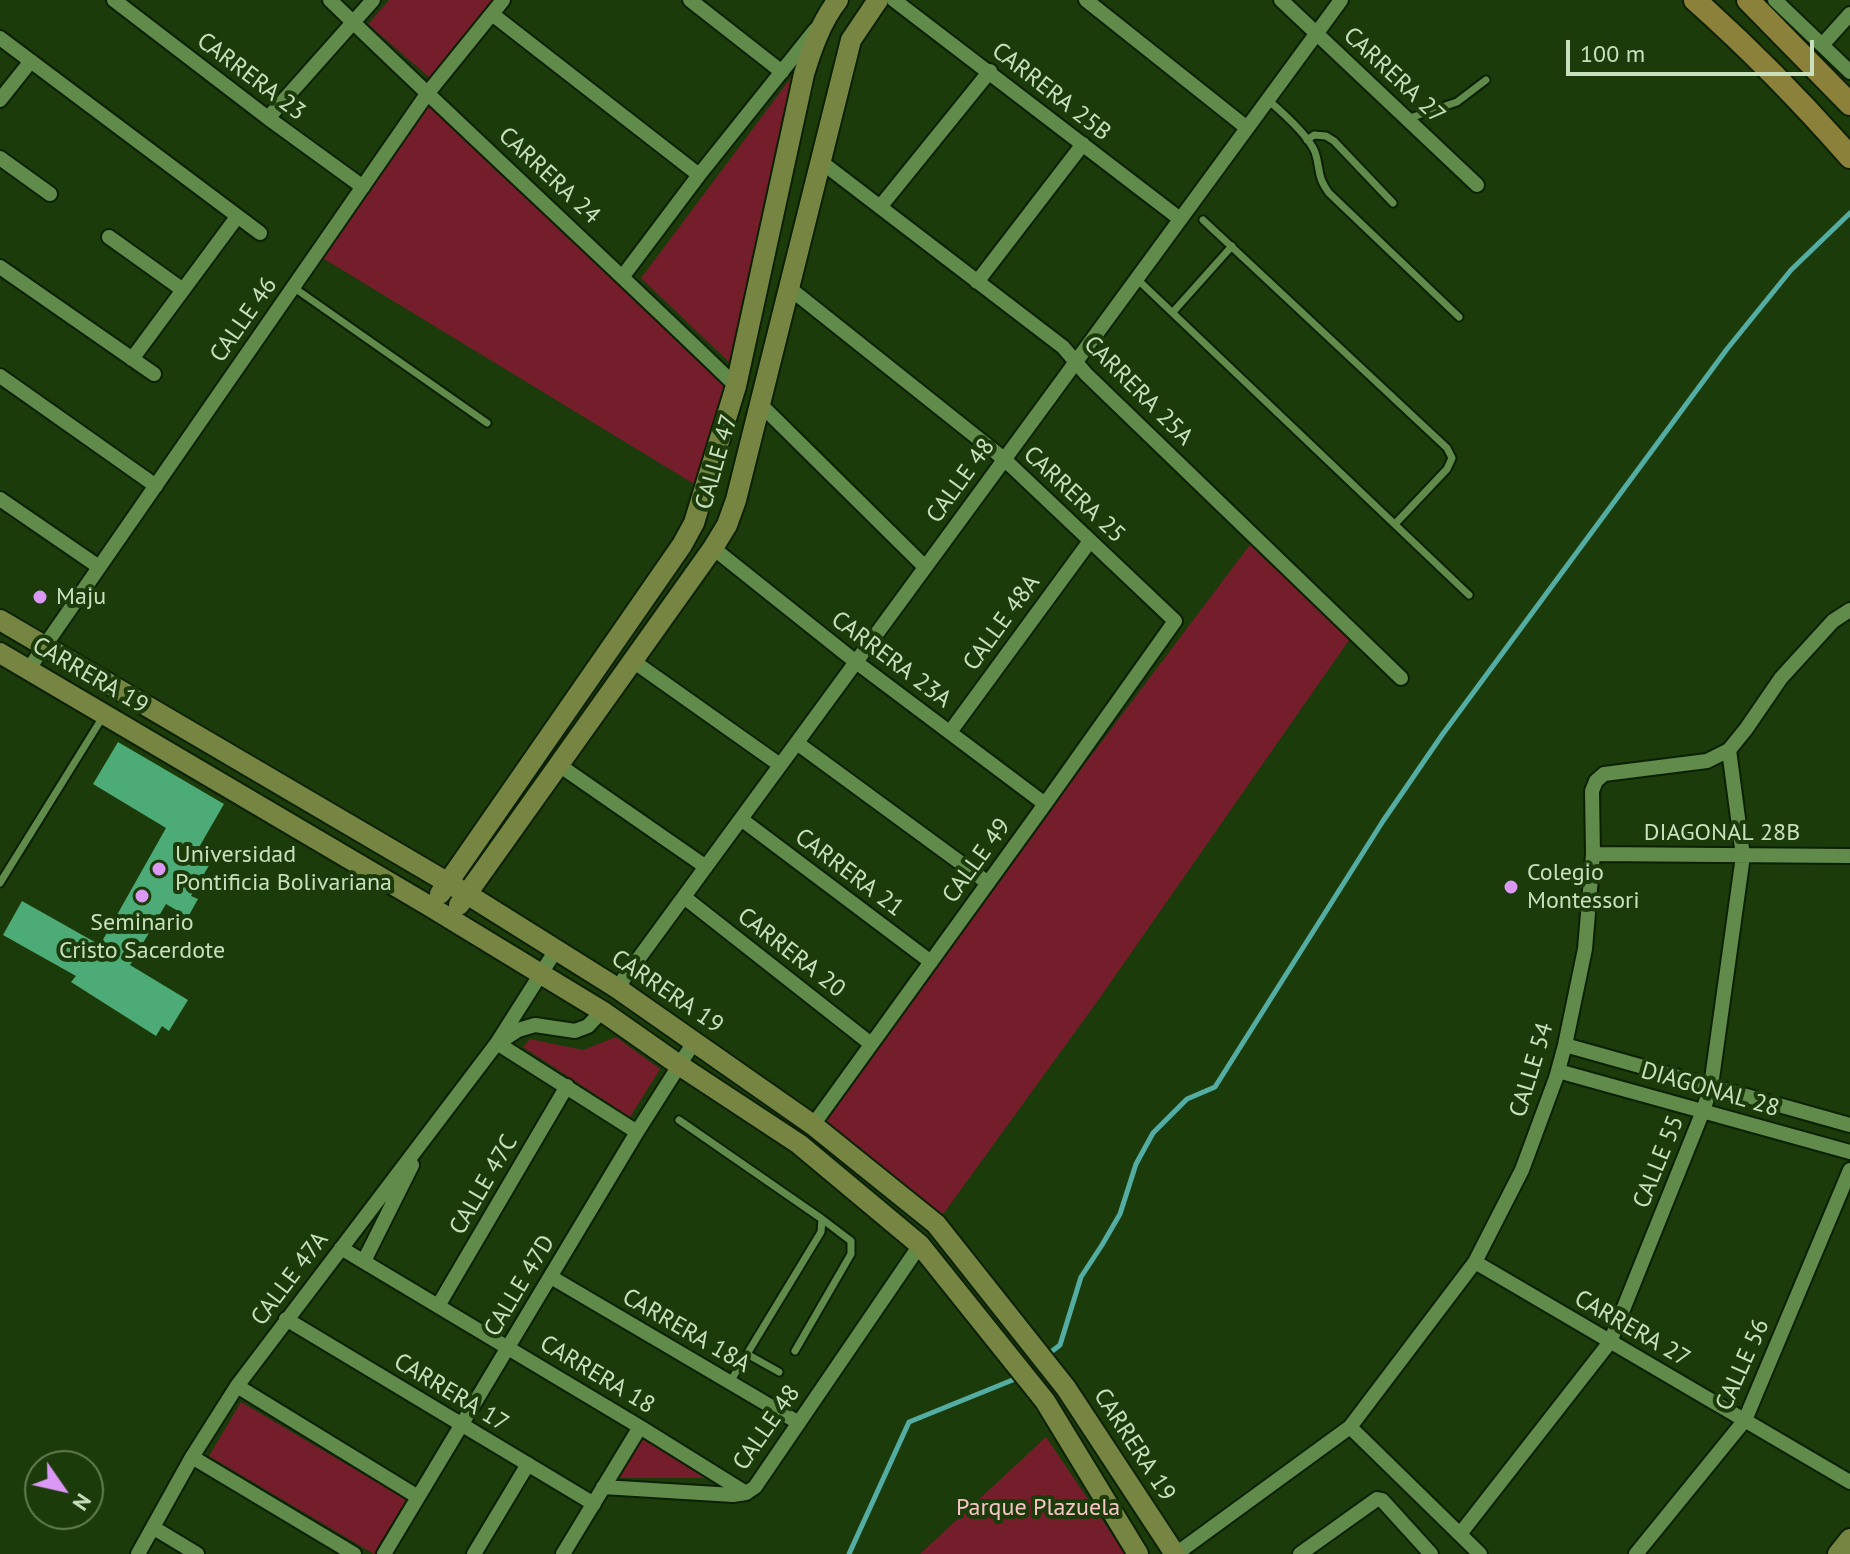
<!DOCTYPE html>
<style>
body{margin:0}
#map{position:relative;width:1850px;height:1554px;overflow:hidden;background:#1c3b0a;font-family:"PT Sans",sans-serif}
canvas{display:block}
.north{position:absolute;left:24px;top:1450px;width:80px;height:80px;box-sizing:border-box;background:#1c3b0a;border:2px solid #617d52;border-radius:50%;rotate:124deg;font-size:22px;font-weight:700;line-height:32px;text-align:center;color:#c8e0be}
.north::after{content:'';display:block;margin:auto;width:28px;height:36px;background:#db99f5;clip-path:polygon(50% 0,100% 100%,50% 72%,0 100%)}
.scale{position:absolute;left:1566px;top:40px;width:248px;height:36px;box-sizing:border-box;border:4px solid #c8e0be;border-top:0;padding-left:10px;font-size:24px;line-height:28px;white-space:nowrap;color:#c8e0be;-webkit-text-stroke:6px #1c3b0a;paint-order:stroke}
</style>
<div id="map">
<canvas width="1850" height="1554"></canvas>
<div class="north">N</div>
<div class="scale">100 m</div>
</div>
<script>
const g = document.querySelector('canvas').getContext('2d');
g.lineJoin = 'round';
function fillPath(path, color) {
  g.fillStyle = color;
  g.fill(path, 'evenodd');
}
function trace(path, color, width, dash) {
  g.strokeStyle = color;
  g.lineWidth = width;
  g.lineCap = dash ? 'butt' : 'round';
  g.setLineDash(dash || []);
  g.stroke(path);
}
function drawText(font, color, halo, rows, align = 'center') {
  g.font = font + ' "PT Sans",sans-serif';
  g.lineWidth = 8;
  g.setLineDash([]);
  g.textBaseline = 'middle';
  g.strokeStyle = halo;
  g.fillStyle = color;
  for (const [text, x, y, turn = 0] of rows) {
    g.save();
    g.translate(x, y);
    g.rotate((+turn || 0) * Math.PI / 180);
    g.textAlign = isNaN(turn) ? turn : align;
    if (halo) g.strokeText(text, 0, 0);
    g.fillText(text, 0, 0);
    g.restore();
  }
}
fillPath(new Path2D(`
 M389,0H496L430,78L368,24Z
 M796,71L730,363L641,278Z
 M427,94L736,386L704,490L316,254Z
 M1255,538L1354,633L1099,999L936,1224L813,1125Z
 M616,1037L660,1069L630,1117L523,1047L530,1039L583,1050Z
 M241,1402L407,1500L374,1554L209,1456Z
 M638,1432L708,1478H609Z
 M1046,1437L1125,1554H920Z`), '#741d2b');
trace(new Path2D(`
 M1047,1355L1060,1345L1081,1277L1102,1245L1120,1214L1136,1164L1153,1133L1187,1099L1215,1087L1383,821L1442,735L1727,349L1791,270L1850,213
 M849,1554L909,1422L1015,1379L1020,1376`), '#54ada3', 5);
fillPath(new Path2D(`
 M118,742L224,804L198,849L214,857L191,896L198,899L188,917L166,904L130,965L188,1000L169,1031L162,1026L156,1036L71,982L76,976L3,935L22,901L100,945L166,828L93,784Z`), '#4cab76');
const lane = new Path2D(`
 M1268,100C1282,112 1308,135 1315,152C1321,170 1316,175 1329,193L1459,317
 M1407,119L1457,102L1486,80
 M1307,140L1314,135L1326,136L1334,141L1393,203
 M1203,220L1447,448L1452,458L1447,469L1395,524
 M1137,279L1469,595
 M293,287L487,423
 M1173,312L1232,246
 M0,883L104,715
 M679,1120L822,1219L821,1232L730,1382
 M795,1351L851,1254V1241L822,1219
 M747,1354L779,1372`);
const street = new Path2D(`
 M114,0L268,118L363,187
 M330,0C464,130 602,256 736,386
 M690,0L782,72
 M894,0L1180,219
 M1086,0L1247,128
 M1281,0L1477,185
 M1775,0L1850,72
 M492,14L699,175
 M0,38L260,233
 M1823,44L1850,14
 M0,100L31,61
 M268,118L373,0
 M0,158L50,194
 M820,161L1063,347L1086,374L1401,678
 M880,207L990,71
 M109,237L183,290
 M0,267L154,374
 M623,276L699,175L815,30
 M977,282L1083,144
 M788,287L1004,459L1175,621L1045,804L813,1125
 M132,359L237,217
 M0,376L156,486
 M760,404L925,567
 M0,499L99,567
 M713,548L856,662L1045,804
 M633,661L780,765
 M28,670L427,94L503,0
 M950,732L1090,541
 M797,743L988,883
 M559,765L706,867
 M741,819L931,962
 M1593,854L1850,856
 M684,897L871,1044
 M617,988L1341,0
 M501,1041L518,1030L535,1025L575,1031L588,1026L602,1011
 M497,1043L637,1132
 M1565,1045L1850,1125
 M1558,1071L1850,1152
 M341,1248L640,1427L746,1493
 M364,1261L412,1165
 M1475,1262L1850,1482
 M551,1277L799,1423
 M438,1306L567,1086
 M286,1319L594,1504
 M237,1386L418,1497
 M1350,1427L1480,1554
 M192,1457L354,1554
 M603,1487L733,1495L746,1493L755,1487L920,1245
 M154,1528L197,1554
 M1460,1534L1610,1342L1703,1111L1711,1086L1743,856L1729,750
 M138,1554L192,1457L237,1386L497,1043L556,950
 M384,1554L637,1132L694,1042
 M474,1554L528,1464
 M563,1554L640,1427
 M1176,1554L1350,1427L1475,1262L1522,1170L1556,1078L1565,1045L1585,949L1593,854L1592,791L1596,781L1604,774L1707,761L1729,750L1746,729L1781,678L1833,621L1850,610
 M1300,1554L1377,1499L1382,1500L1431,1554
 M1636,1554L1745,1420L1850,1170`);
const secondary = new Path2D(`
 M0,620L467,894L617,988L813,1125L936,1224L1066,1388L1175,1554
 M0,653L431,907L541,974L602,1011L679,1065L799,1144L920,1245L1045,1401L1138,1554
 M440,894L682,545L694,523L736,386L804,74C812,48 821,22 838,0
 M459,905L713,548L727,525L736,500L851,40L878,0
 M1838,1554L1850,1539`);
const primary = new Path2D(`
 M1695,0C1750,49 1801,101 1850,157
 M1748,0L1850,104`);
trace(lane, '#0b2001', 11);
trace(street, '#0b2001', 18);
trace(secondary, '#0b2001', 24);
trace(primary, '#0b2001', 26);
trace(lane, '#608b4b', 7);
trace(street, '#608b4b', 14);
trace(secondary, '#768642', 20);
trace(primary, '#8c813a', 22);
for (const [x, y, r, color] of [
 [40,597,8,"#db99f5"],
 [159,869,8,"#db99f5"],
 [1511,887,8,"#db99f5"],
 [142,896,8,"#db99f5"]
]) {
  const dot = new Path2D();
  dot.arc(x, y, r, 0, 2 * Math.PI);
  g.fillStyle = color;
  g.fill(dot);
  trace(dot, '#1c3b0a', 3);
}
drawText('24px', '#c8e0be', '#1c3b0a', [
 ["CARRERA 27",1394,76,43],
 ["CARRERA 23",251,77,37],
 ["CARRERA 25B",1051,92,38],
 ["CARRERA 24",549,176,43],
 ["CALLE 46",244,320,-55],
 ["CARRERA 25A",1138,391,45],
 ["CALLE 47",717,462,-74],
 ["CALLE 48",961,481,-54],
 ["CARRERA 25",1074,495,43],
 ["CALLE 48A",1002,623,-54],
 ["CARRERA 23A",891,660,37],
 ["CARRERA 19",90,676,30],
 ["DIAGONAL 28B",1722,833],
 ["CALLE 49",977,861,-54],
 ["CARRERA 21",849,873,37],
 ["CARRERA 20",791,953,38],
 ["CARRERA 19",667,992,34],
 ["CALLE 54",1532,1070,-73],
 ["DIAGONAL 28",1710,1090,16],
 ["CALLE 55",1659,1162,-68],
 ["CALLE 47C",484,1185,-60],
 ["CALLE 47A",290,1279,-53],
 ["CALLE 47D",520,1286,-59],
 ["CARRERA 27",1632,1329,30],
 ["CARRERA 18A",686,1331,30],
 ["CALLE 56",1743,1365,-66],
 ["CARRERA 18",597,1375,31],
 ["CARRERA 17",451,1393,31],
 ["CALLE 48",767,1428,-55],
 ["CARRERA 19",1134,1445,57]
]);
drawText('24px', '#c8e0be', '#1c3b0a', [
 ["Maju",56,597],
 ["Universidad",175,855],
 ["Pontificia Bolivariana",175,883],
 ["Colegio",1527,873],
 ["Montessori",1527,901],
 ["Seminario",142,923,"center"],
 ["Cristo Sacerdote",142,951,"center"]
], 'left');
drawText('24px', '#f9c4c6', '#1c3b0a', [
 ["Parque Plazuela",1038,1508]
]);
</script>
